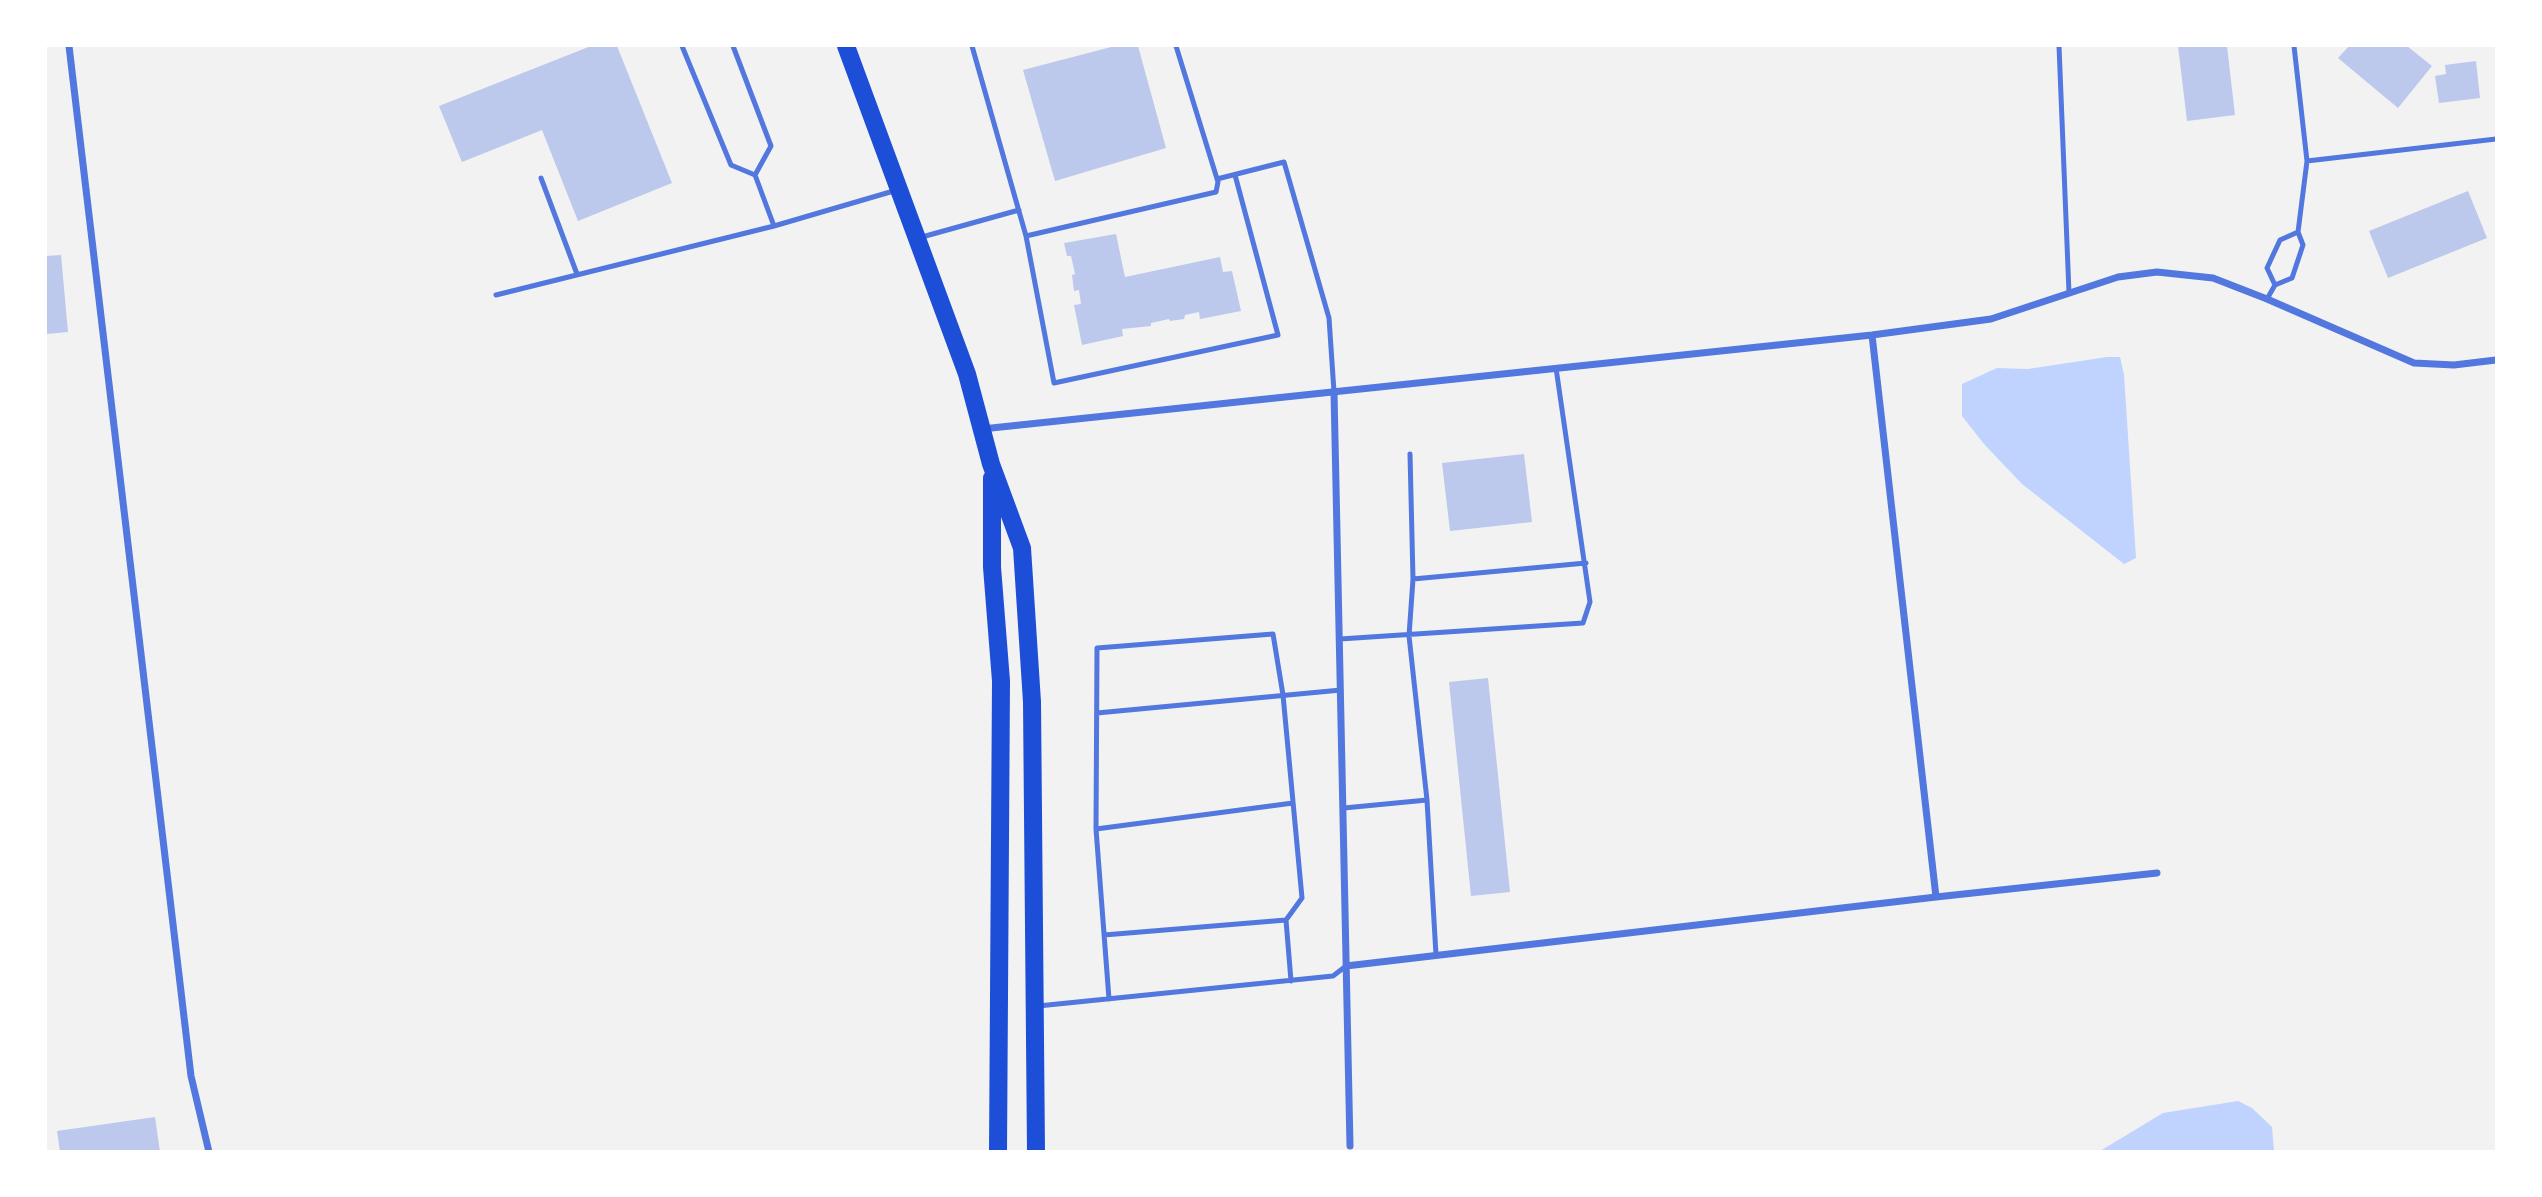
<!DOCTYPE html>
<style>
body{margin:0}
#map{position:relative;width:2542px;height:1197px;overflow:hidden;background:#f2f2f2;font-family:"DejaVu Sans",sans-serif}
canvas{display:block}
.frame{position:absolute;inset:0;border:47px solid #fff;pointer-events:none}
</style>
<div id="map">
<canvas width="2542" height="1197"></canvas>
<div class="frame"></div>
</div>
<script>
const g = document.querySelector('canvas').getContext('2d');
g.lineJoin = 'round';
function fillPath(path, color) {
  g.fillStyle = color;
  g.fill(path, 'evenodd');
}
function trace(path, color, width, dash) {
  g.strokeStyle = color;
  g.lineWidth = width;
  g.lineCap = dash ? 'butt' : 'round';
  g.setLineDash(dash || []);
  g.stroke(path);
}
fillPath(new Path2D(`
 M2107,357H2120L2124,375L2136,558L2124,564L2022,484L1984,444L1962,416V384L1997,368L2028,369Z
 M2238,1101L2252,1108L2272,1127L2274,1151H2100L2163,1113Z`), '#bfd3fe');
fillPath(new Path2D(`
 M591,46H617L672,183L578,221L542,130L462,162L439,106Z
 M1115,46H1138L1166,148L1055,181L1023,70Z
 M2178,46H2227L2235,115L2187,121Z
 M2349,46H2407L2432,66L2398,108L2338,58Z
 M2476,61L2480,98L2439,103L2435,76L2446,74L2445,65Z
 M2468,191L2487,238L2388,278L2369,231Z
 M1116,234L1125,277L1220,257L1223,272L1232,271L1241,311L1200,319L1199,312L1185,315L1184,319L1170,321L1169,319L1151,323V326L1122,329L1123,336L1082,345L1074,305L1081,304L1079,290L1074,291L1072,275L1075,274L1071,256H1067L1064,243Z
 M61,255L68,332L46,334V256Z
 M1524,454L1532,522L1450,531L1442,463Z
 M1488,678L1510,892L1471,896L1449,682Z
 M155,1117L160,1152H60L57,1131Z`), '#bdc9ec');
trace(new Path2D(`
 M682,46L731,165L755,175L774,226
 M733,46L771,146L755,175
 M972,46L1026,236L1054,383L1278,335L1235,175
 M2059,46L2069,293
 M2307,161L2496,139
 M541,178L577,274
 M1217,179L1284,162L1329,318L1334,392
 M1026,236L1216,192L1218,182L1176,46
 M922,237L1019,210
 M2275,285L2267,268L2280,240L2298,232
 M496,295L774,226L897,190
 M2267,299L2275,285L2292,278L2303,245L2298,232L2307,161L2294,46
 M1410,454L1413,579L1409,636L1427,800L1436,955
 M1413,579L1586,563
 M1340,639L1583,623L1590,602L1556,368
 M1097,713L1341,690
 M1344,808L1427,800
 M1096,829L1293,803
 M1104,935L1286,920
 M1109,999L1096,829L1097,648L1273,634L1283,695L1302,898L1286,920L1291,981
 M1038,1006L1333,976L1346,966`), '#5277de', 5);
trace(new Path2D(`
 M69,46L191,1076L209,1152
 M1872,335L1936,897
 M1334,392L1350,1146
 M982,429L1872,335L1991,319L2118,277L2157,272L2213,278L2267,299L2414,363L2454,365L2496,360
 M1346,966L1936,897L2157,873`), '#5277de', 7);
trace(new Path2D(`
 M846,46L967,374L991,464L1022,548L1032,702L1036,1152
 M992,478V567L1001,681L998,1152`), '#1d4ed8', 18);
</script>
